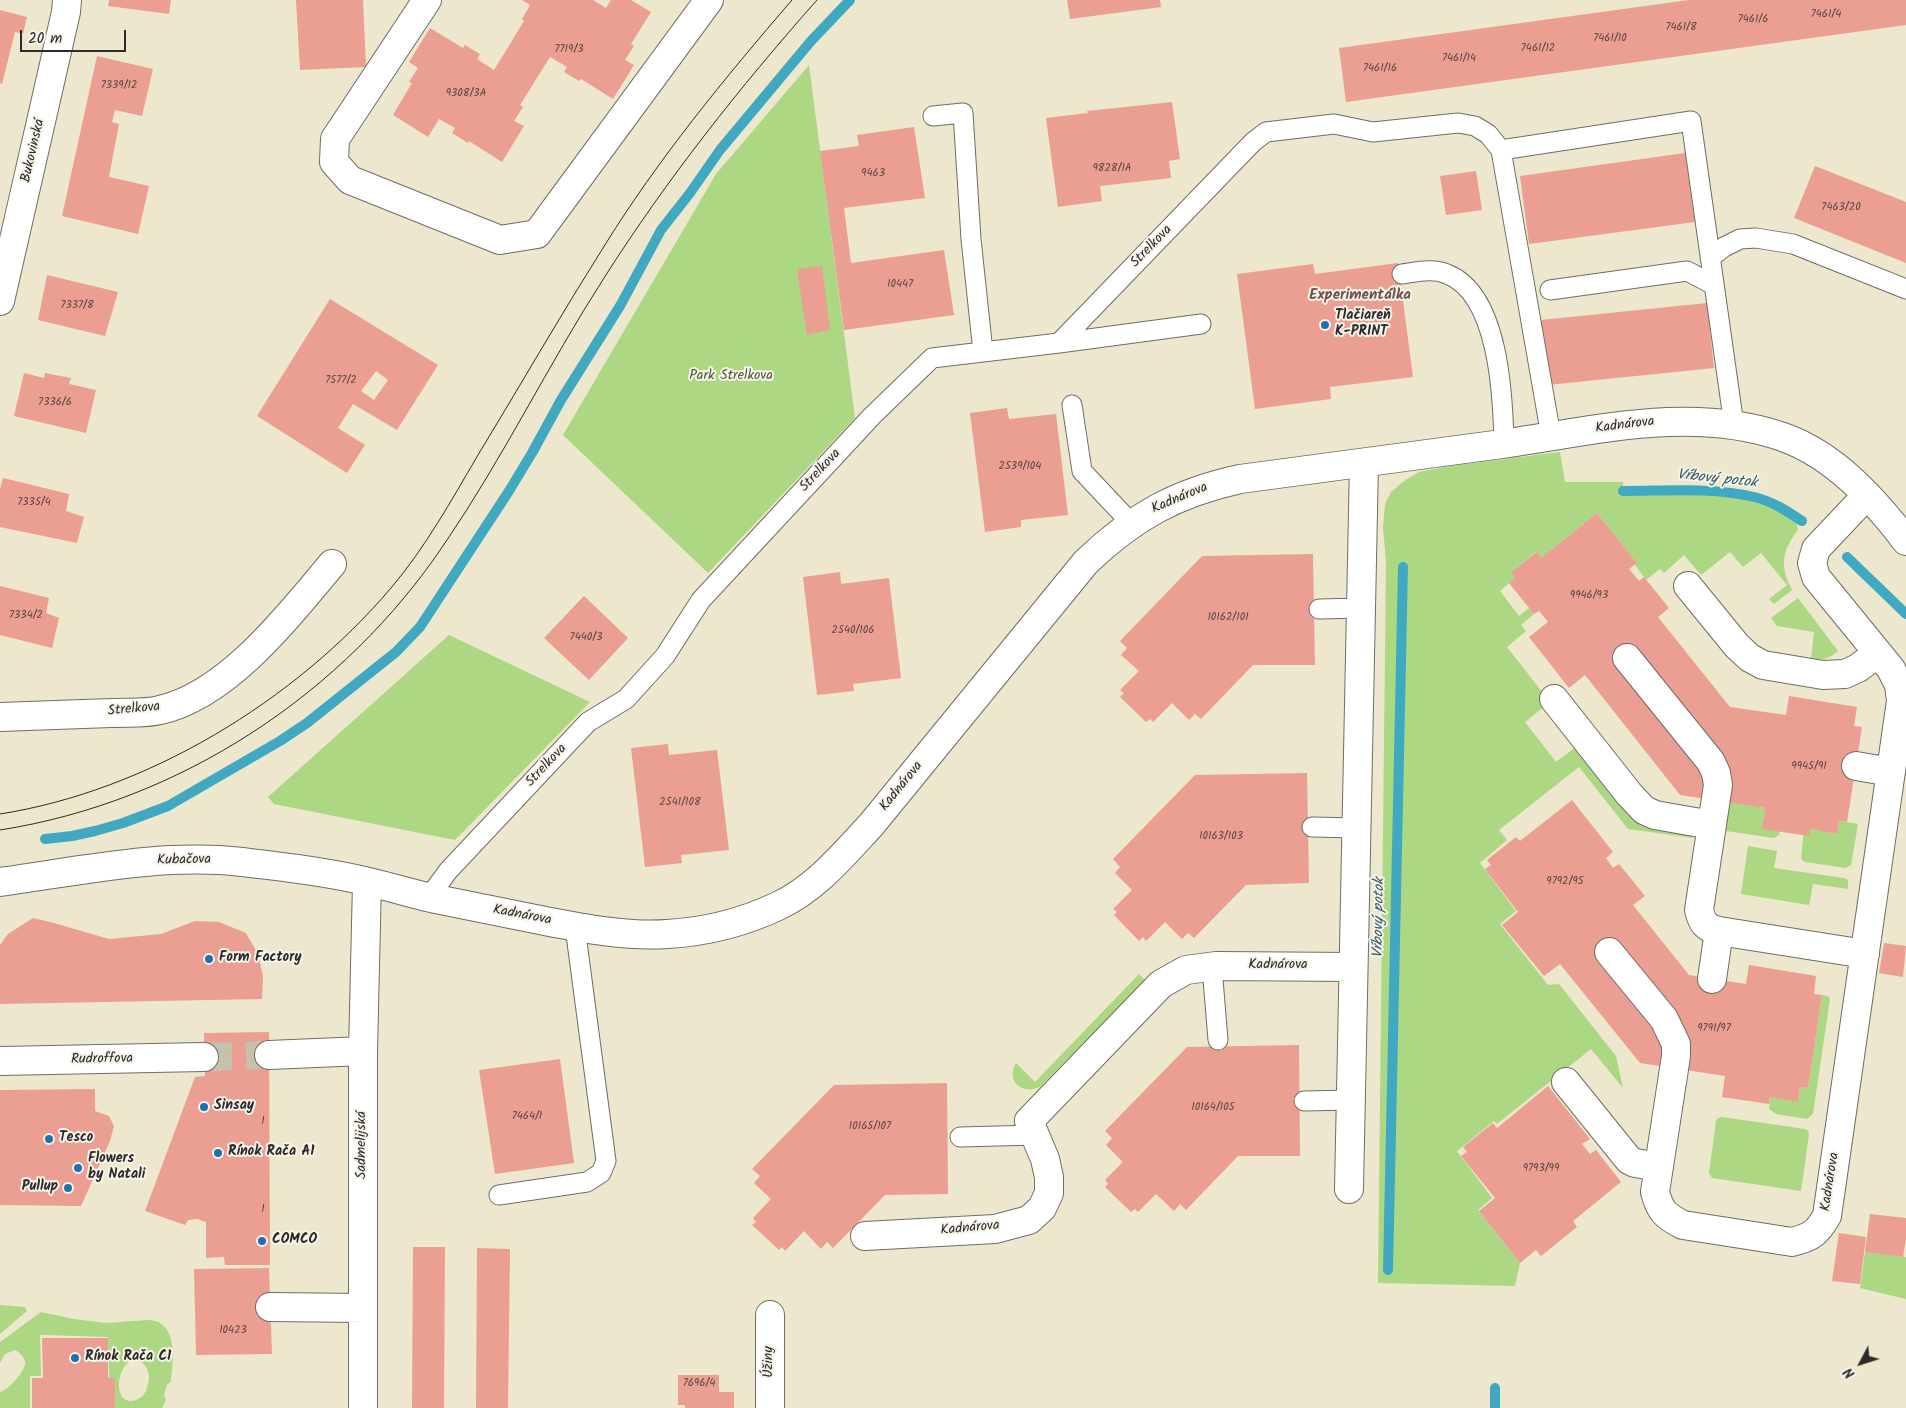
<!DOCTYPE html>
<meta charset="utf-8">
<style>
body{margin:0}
#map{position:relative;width:1906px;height:1408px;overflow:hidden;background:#ede7cd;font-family:Kalam,sans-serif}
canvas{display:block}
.north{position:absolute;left:1836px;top:1338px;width:50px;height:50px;-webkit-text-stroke:4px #f7f3e8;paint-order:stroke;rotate:230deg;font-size:14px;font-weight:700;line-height:20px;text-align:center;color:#2b2b2b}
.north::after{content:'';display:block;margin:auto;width:18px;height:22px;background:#2b2b2b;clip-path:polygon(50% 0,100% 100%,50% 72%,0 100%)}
.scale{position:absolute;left:20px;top:30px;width:106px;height:22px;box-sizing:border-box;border:2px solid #2b2b2b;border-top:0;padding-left:6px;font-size:15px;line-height:18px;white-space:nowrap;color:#2b2b2b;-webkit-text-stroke:4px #f7f3e8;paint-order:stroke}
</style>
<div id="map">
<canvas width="1906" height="1408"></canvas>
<div class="north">N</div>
<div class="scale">20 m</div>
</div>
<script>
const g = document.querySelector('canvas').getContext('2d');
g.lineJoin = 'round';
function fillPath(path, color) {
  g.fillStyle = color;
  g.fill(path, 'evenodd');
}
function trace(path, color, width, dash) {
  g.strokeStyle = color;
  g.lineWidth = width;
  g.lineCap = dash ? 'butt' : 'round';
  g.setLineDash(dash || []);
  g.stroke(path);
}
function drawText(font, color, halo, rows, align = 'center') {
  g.font = font + ' Kalam,sans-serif';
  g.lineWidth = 4;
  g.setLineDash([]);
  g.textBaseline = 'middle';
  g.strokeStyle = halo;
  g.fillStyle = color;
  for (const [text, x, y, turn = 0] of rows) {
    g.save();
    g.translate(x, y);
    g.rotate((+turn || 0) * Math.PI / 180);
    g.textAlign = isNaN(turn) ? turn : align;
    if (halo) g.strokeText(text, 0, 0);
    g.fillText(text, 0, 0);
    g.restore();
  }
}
fillPath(new Path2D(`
 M809,65L855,418L708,573L563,435L716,174Z
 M1560,452L1565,482H1623L1624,496C1673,495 1726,489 1773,508C1781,511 1789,517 1796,521L1798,530C1786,545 1780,560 1787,579C1788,583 1791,585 1792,590L1774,604L1769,599L1787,585L1761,553L1743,567L1730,552L1701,575L1684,555L1664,573L1660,569L1646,580L1635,565L1637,563L1597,513L1541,558L1536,552L1511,572L1515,578L1500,591L1519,616L1529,608L1534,614L1521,625L1526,631L1507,647L1550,702L1525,722L1556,762L1576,747L1619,803L1627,811L1692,834L1693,838L1628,829L1579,767L1499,830L1507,840L1480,863L1516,911L1500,924L1548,985L1559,984L1616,1056L1623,1088L1591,1049L1497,1124L1494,1121L1457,1151L1492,1198L1478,1210L1520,1263L1515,1286L1378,1283L1386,561L1383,528L1385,504L1391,492L1404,481L1419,472L1450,466Z
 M1798,598L1838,651C1830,658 1822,661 1811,659L1814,632L1777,626L1771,618Z
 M449,635L590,702L455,840L274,804L268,797Z
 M1727,802L1765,808L1763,822L1781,825L1779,835L1774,838L1726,831Z
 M1839,821L1858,824L1851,865L1846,868L1805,862L1801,859L1804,828L1837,834Z
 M1748,846L1777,851L1774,868L1844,878L1848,880V889L1813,884L1809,905L1741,894Z
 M1139,974L1145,980L1040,1087C1023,1095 1005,1082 1016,1063L1035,1082Z
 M1822,995L1828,996L1830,999L1813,1114L1807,1119L1776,1114L1769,1109L1770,1097L1798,1102L1800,1087L1808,1088Z
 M1722,1117L1805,1129L1808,1131L1809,1135L1801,1191L1712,1178L1709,1173L1716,1121L1718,1118Z
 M1865,1252L1906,1257V1299L1860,1288Z
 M0,1305L25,1307L27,1311L0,1334Z
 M41,1312L74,1319L106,1323L148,1320C179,1321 173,1361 171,1381L167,1385L164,1395L166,1400L162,1408H110L108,1337L45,1335H40L41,1376H30V1408H0V1392C8,1390 26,1371 25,1362C24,1356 19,1352 15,1350L5,1354L0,1363V1342ZM135,1358C143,1362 150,1369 149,1379C148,1384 147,1391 144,1394C140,1400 129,1404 123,1398C114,1386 121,1363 135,1358Z`), '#acd783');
trace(new Path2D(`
 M1623,491C1666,491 1712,487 1754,497C1772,501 1787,511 1802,521
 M1847,557L1906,614
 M45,839L72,836L95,831L123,823L168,806L280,741L307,723L396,652L420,627L509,491L532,453L561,400L620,306L661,230L690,193L720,150L811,41L850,0
 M1388,1270L1403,567
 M1495,1408V1388`), '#40a8c0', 10);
fillPath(new Path2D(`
 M109,0H171L169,14L108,6Z
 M296,0H363L366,67L300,70Z
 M522,0H593L606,8L611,0H631L651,12L631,44L634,46L625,60L634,65L613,99L581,79L579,81L564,72L567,67L550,57L520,105L523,107L514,121L524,126L502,162L469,141L468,143L452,133L455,128L439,119L428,137L393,115L412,83L409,82L418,68L409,62L430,28L463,48L465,45L480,54L477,59L494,70L524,21L522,19L530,5Z
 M1067,0H1160L1161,7L1070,19Z
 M1689,0H1906V25L1346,102L1339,48Z
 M0,10L27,17L23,34L15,32L2,84L0,83Z
 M97,56L153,69L142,116L115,110L112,122L119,124L109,177L149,186L138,234L62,216Z
 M1172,102L1180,159L1169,161L1171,178L1100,186L1102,201L1058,207L1046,118L1088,113L1087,111Z
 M914,127L925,198L844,208L851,263L944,250L954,315L844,330L820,151L859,146L857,135Z
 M1685,153L1695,222L1529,244L1520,176Z
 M1815,166L1906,202V263L1794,218Z
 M1476,171L1482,210L1446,215L1440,176Z
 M1398,263L1413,377L1330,387L1331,399L1255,409L1237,274L1313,264L1315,274Z
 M822,266L830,330L807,335L797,269Z
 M47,275L118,292L105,336L38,320Z
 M330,299L438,365L397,430L353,404L338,428L365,445L347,473L257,416ZM376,371L388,380L374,400L361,391Z
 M1707,303L1714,368L1548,385L1541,320Z
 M24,373L44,378L45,373L71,378L69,384L96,390L86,433L14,416Z
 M1007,408L1009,419L1056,414L1068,515L1021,520V527L985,532L970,413Z
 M3,478L69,494L66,511L84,517L77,543L0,527V489Z
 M1597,513L1637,563L1629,569L1639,581L1644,577L1669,608L1658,617L1730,707L1786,715L1789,696L1857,707L1854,726L1862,727L1847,822L1839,821L1837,834L1810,829L1809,836L1762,829L1765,808L1680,795L1585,675L1569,688L1529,637L1548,622L1539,611L1534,614L1509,583L1515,578L1511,572L1537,552L1541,558Z
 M1313,554L1315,665H1253L1201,719L1195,714L1189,720L1172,703L1153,722L1150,719L1146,722L1120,697L1124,693L1120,690L1139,671L1121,655L1127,648L1120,641L1202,556Z
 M840,572L841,584L889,578L901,678L853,684L854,691L817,695L803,577Z
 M0,586L49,598L46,613L59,618L52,648L0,635Z
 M584,596L628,638L589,680L544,638Z
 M668,744L669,755L717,750L729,850L681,855L682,863L645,867L631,748Z
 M1307,773L1309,883L1246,885L1194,938L1188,933L1182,939L1165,922L1146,941L1143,937L1139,941L1114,915L1117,912L1113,909L1132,890L1115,873L1120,867L1113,859L1195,775Z
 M1572,800L1613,852L1606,858L1613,868L1619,864L1645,896L1633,905L1689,975L1746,984L1749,965L1816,976L1814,994L1822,995L1808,1088L1800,1087L1798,1102L1770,1097L1769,1104L1722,1097L1725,1076L1640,1063L1560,964L1544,976L1502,925L1518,912L1485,869L1491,865L1487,860L1516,837L1520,841Z
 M33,918L54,923L109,939L161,934L195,921L219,922L246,933L258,954L263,976L262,999L0,1004V945L8,934Z
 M1884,943L1906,946L1903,977L1879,973Z
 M269,1032L270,1265H225L224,1257L206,1258V1222L197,1219L188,1220L185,1225L145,1211L195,1077L205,1076L204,1033Z
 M1299,1045L1300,1156H1238L1186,1210L1180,1204L1174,1211L1156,1194L1138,1212L1135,1209L1131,1212L1105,1187L1108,1184L1105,1180L1123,1162L1106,1145L1112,1138L1105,1131L1187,1047Z
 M560,1059L574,1163L495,1174L479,1070Z
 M947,1083L948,1194L885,1195L833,1248L827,1242L821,1249L804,1231L785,1251L782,1247L779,1250L752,1225L756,1222L753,1218L771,1199L754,1183L760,1176L752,1169L834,1085Z
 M1548,1086L1590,1139L1582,1144L1590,1154L1596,1150L1621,1182L1573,1221L1577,1227L1541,1256L1536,1250L1520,1263L1479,1211L1495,1198L1461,1156L1467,1152L1463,1147L1493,1123L1497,1128Z
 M95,1089V1111L109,1116L114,1126L110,1141L81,1206L0,1205V1090Z
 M1870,1214L1906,1218V1239L1903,1257L1865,1252Z
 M1839,1233L1866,1237L1860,1284L1832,1281Z
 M413,1247H445L444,1408H412Z
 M477,1248L510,1249L508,1408H476Z
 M269,1268L272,1354L196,1355L194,1269Z
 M42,1338H108V1378H115V1408H32V1378H43Z
 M678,1375H719V1392H734V1408H685V1405H678Z`), '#eb9e92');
trace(new Path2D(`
 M204,1057L269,1055`), '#c6c1ad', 28, [28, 14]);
const service = new Path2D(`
 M933,116L963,113L971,239L983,352
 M1501,150L1551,436
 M1710,258L1724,247L1740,239L1756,238L1793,244L1906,289
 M1402,274C1417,272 1433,268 1447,274C1499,294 1503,396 1504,444
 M1550,290L1687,271L1714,285
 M1059,343L1201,324
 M1072,405L1082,471L1131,523
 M1319,609L1361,608
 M1312,827L1357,828
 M429,897L448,871L588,722L626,699L665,656L701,600L872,416L932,358L1059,343L1253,142L1266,132L1334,124L1373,132L1458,123L1475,126L1488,134L1501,150L1691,121L1734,425
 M1212,967L1218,1040
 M1304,1101L1351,1100
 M960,1137L1035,1135
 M499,1195L587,1182L601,1173L606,1161L575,927`);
const minor = new Path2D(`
 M427,0L335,139L334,162L350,180L500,240L537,234L709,0
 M0,301L66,12L67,0
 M1688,586L1737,646L1750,658L1763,665L1823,675L1845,674L1858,668L1878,653
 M1627,658L1711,762L1716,773L1718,785L1699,910C1702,923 1706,928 1719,931L1865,954
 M1554,699L1629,794L1644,810L1655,815L1712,825
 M0,717C37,716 74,714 111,713C126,712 145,714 160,710C228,695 289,615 332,564
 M1856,766L1891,772
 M0,882C80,871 161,853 242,862C284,867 328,872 369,882C390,887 410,893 431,898C466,905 500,912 535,919C577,927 624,937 667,934C704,932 744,922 778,906C816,888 843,855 871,825L1086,562C1133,517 1176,493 1240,479C1327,467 1415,456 1502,444C1594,431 1692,405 1783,437C1834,455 1874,499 1906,541
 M1609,952L1664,1019L1676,1044V1056L1655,1192C1660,1211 1665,1216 1683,1225L1792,1242C1812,1237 1817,1233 1827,1216L1901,701L1899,685L1891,669L1816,577L1812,563L1816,549L1867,495
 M1712,979L1719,931
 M269,1055L363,1051
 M0,1061L204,1057
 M1566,1082L1629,1160L1635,1163L1659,1167
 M1349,1189L1364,463
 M865,1236L995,1229L1029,1220L1042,1208L1049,1193V1177L1045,1159L1029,1121L1161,984L1186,970L1216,966L1353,967
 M270,1307L363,1308
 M363,1408V1051L367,882
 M770,1408V1315`);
trace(service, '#6f6d64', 21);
trace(minor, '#6f6d64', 30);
trace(service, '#fff', 19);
trace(minor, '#fff', 28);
trace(new Path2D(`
 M0,814C147,791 295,701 391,588C425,548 451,501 478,455C520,386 560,316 603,248C658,159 724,79 792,0
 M0,830C180,802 344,694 445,543C503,458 548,365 604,278C667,179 739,88 817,0`), '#2b2b2b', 1);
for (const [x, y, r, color] of [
 [1325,325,5,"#1f6fb2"],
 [209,959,5,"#1f6fb2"],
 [204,1107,5,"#1f6fb2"],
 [49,1139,5,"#1f6fb2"],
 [218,1153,5,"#1f6fb2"],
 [78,1168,5,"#1f6fb2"],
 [68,1188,5,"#1f6fb2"],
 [262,1241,5,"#1f6fb2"],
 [75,1358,5,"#1f6fb2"]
]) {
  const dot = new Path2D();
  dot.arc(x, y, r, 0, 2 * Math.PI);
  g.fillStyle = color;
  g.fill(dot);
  trace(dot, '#f7f3e8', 2);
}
drawText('11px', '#5b4845', null, [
 ["7461/4",1826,15],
 ["7461/6",1753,20],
 ["7461/8",1681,28],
 ["7461/10",1610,39],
 ["7461/12",1538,49],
 ["7719/3",569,50],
 ["7461/14",1459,59],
 ["7461/16",1380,69],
 ["7339/12",119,86],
 ["9308/3A",466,94],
 ["9828/1A",1112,169],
 ["9463",873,174],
 ["7463/20",1841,208],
 ["10447",900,285],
 ["7337/8",77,306],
 ["7577/2",341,381],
 ["7336/6",55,403],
 ["2539/104",1020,467],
 ["7335/4",34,503],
 ["9946/93",1589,596],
 ["7334/2",26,616],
 ["10162/101",1228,618],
 ["2540/106",853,631],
 ["7440/3",586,638],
 ["9945/91",1809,767],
 ["2541/108",680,803],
 ["10163/103",1221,837],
 ["9792/95",1565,882],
 ["9791/97",1714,1029],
 ["10164/105",1213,1108],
 ["7464/1",527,1117],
 ["1",263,1122],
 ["10165/107",870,1127],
 ["9793/99",1541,1169],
 ["1",263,1210],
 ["10423",233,1331],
 ["7696/4",699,1384]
]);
drawText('14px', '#2b2b2b', '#f7f3e8', [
 ["Bukovinská",34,151,-77],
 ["Strelkova",1152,247,-46],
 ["Kadnárova",1625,426,-7],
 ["Strelkova",821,471,-47],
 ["Kadnárova",1180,499,-23],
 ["Strelkova",134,710,-5],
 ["Strelkova",547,766,-47],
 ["Kadnárova",902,787,-51],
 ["Kubačova",184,861,-1],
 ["Kadnárova",522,916,11],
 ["Kadnárova",1278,966],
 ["Rudroffova",102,1060,-1],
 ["Sadmelijská",363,1145,-90],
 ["Kadnárova",1831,1182,-81],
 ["Kadnárova",970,1229,-5],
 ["Úžiny",770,1362,-90]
]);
drawText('bold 14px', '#2b2b2b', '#f7f3e8', [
 ["Tlačiareň",1335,317],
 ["K-PRINT",1335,333],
 ["Form Factory",219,959],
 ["Sinsay",214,1107],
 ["Tesco",59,1139],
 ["Rínok Rača A1",228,1153],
 ["Flowers",88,1160],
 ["by Natali",88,1176],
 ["Pullup",58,1188,"right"],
 ["COMCO",272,1241],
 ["Rínok Rača C1",85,1358]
], 'left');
drawText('14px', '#4b5641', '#f7f3e8', [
 ["Park Strelkova",731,377]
]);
drawText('bold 15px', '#6e534f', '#f7f3e8', [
 ["Experimentálka",1360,296]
]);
drawText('italic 15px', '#335d67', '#f7f3e8', [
 ["Vŕbový potok",1717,480,6],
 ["Vŕbový potok",1380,918,-89]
]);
</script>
